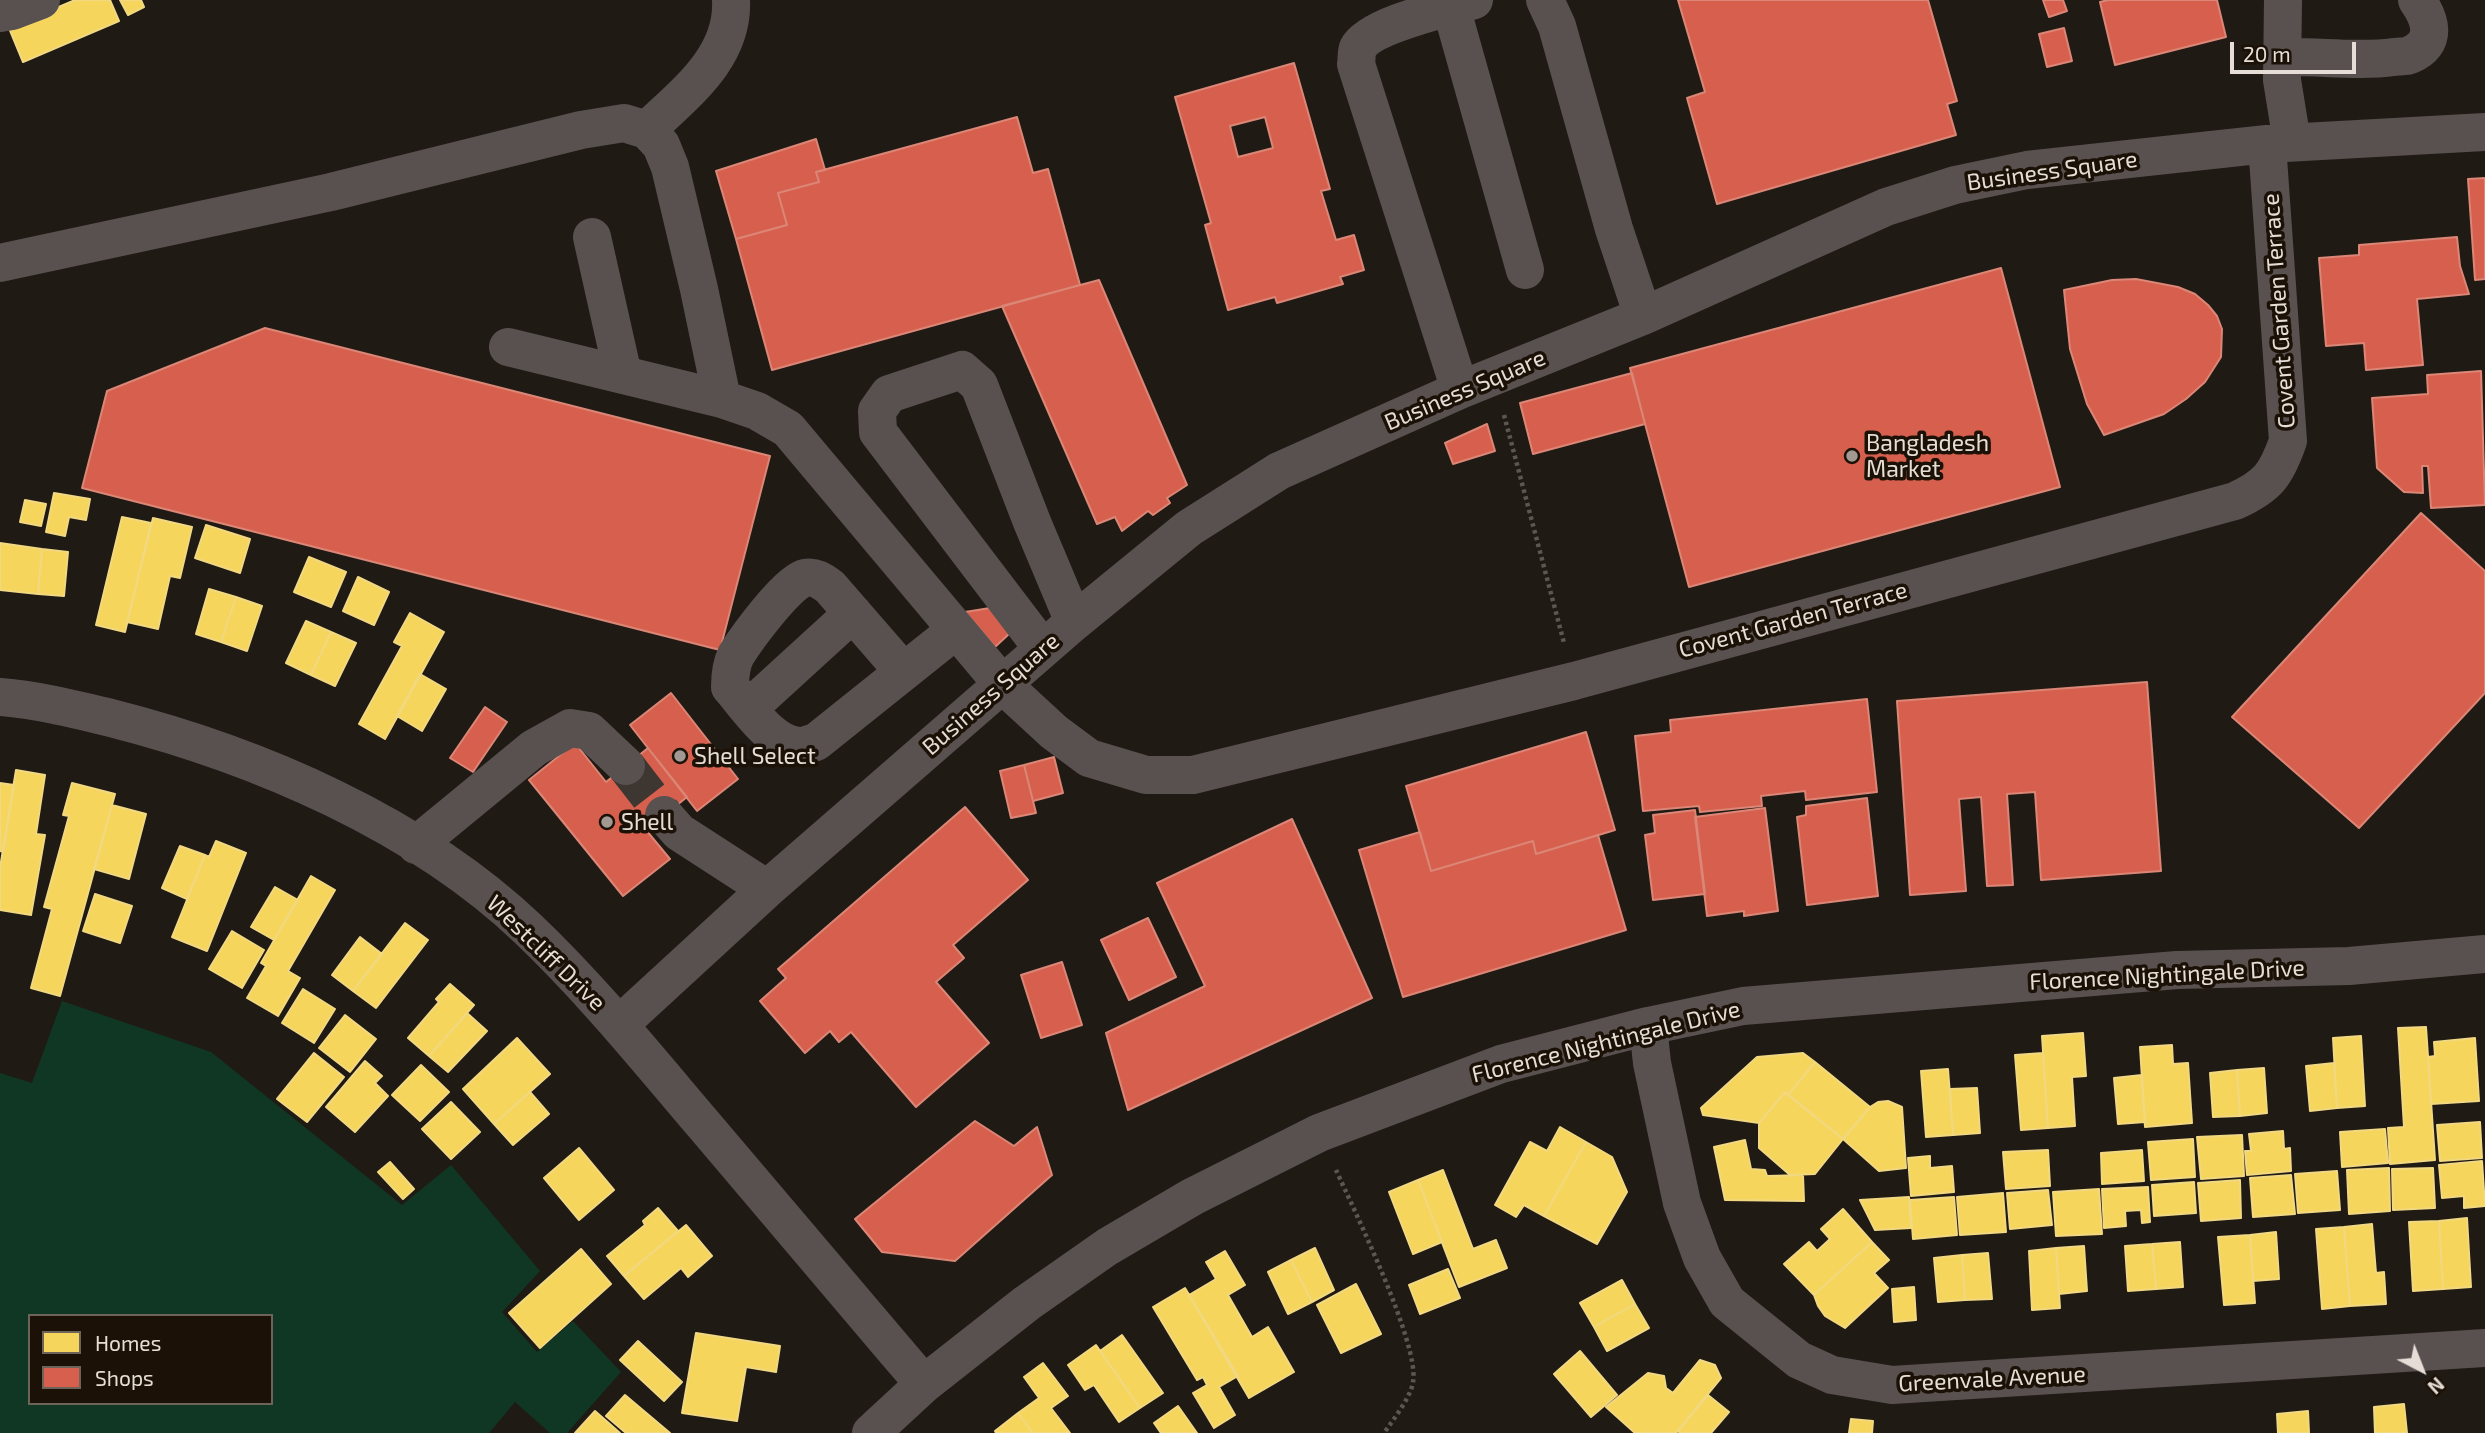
<!DOCTYPE html>
<style>
body{margin:0}
#map{position:relative;width:2485px;height:1433px;overflow:hidden;background:#201a14;font-family:"Exo 2",sans-serif}
canvas{display:block}
.legend{position:absolute;left:28px;top:1314px;width:245px;height:91px;box-sizing:border-box;background:#1c1106;border:2px solid #6d6359;margin:0;padding:9px 12px;list-style:none;font-size:21px;color:#e6ded6}
.legend li{display:flex;align-items:center;gap:14px;height:35px}
.legend b{width:35px;border:2px solid #6d6359}
.north{position:absolute;left:2387px;top:1335px;width:70px;height:70px;-webkit-text-stroke:5px #1c1106;paint-order:stroke;rotate:138deg;font-size:19px;font-weight:700;line-height:28px;text-align:center;color:#e6ded6}
.north::after{content:'';display:block;margin:auto;width:24px;height:32px;background:#e6ded6;clip-path:polygon(50% 0,100% 100%,50% 72%,0 100%)}
.scale{position:absolute;left:2230px;top:42px;width:126px;height:32px;box-sizing:border-box;border:4px solid #e6ded6;border-top:0;padding-left:9px;font-size:21px;line-height:24px;white-space:nowrap;color:#e6ded6;-webkit-text-stroke:5px #1c1106;paint-order:stroke}
</style>
<div id="map">
<canvas width="2485" height="1433"></canvas>
<ul class="legend">
<li><b style="height:19px;background:#f6d55c"></b>Homes</li>
<li><b style="height:19px;background:#d6604d"></b>Shops</li>
</ul>
<div class="north">N</div>
<div class="scale">20 m</div>
</div>
<script>
const g = document.querySelector('canvas').getContext('2d');
g.lineJoin = 'round';
function fillPath(path, color) {
  g.fillStyle = color;
  g.fill(path, 'evenodd');
}
function trace(path, color, width, dash) {
  g.strokeStyle = color;
  g.lineWidth = width;
  g.lineCap = dash ? 'butt' : 'round';
  g.setLineDash(dash || []);
  g.stroke(path);
}
function drawText(font, color, halo, rows, align = 'center') {
  g.font = font + ' "Exo 2",sans-serif';
  g.lineWidth = 7;
  g.setLineDash([]);
  g.textBaseline = 'middle';
  g.strokeStyle = halo;
  g.fillStyle = color;
  for (const [text, x, y, turn = 0] of rows) {
    g.save();
    g.translate(x, y);
    g.rotate((+turn || 0) * Math.PI / 180);
    g.textAlign = isNaN(turn) ? turn : align;
    if (halo) g.strokeText(text, 0, 0);
    g.fillText(text, 0, 0);
    g.restore();
  }
}
fillPath(new Path2D(`
 M62,1001L211,1052L402,1205L451,1165L540,1271L502,1312L537,1352L573,1321L621,1372L567,1433H550L515,1402L489,1433H0V1073L32,1083ZM30,1316H271V1403H30Z`), '#103724');
const homes = new Path2D(`
 M75,0H110L119,21L23,62L9,28Z
 M120,0H141L144,7L128,15Z
 M54,493L90,499L86,520L69,517L65,536L46,532Z
 M25,500L46,504L41,526L20,522Z
 M122,517L151,523L125,632L96,625Z
 M153,518L192,527L180,578L170,576L158,629L127,622Z
 M206,525L250,539L240,573L195,558Z
 M0,543L42,549L38,594L0,590Z
 M42,549L68,552L64,596L38,594Z
 M309,557L346,572L331,607L294,592Z
 M358,577L389,592L374,625L343,611Z
 M209,589L236,597L221,642L196,634Z
 M236,597L262,606L247,651L221,642Z
 M410,613L444,632L385,739L359,724L402,646L394,642Z
 M306,621L331,632L311,675L286,663Z
 M331,632L356,643L335,686L311,675Z
 M420,674L446,689L422,731L397,716Z
 M16,770L45,775L36,834L45,835L31,915L0,910V868Z
 M0,783L14,785L3,852L0,851Z
 M72,783L115,794L60,996L31,988L52,909L44,907L69,816L63,815Z
 M112,805L146,814L129,879L94,869Z
 M216,841L246,853L207,951L172,937L205,855L209,857Z
 M180,846L205,855L187,899L162,888Z
 M311,876L335,890L288,971L300,978L278,1016L247,998L266,966L261,963Z
 M275,887L298,900L274,940L251,927Z
 M95,894L132,906L120,943L83,931Z
 M405,923L428,940L376,1008L353,991Z
 M232,931L264,950L242,988L209,969Z
 M360,937L382,954L353,991L332,975Z
 M450,984L474,1005L429,1056L408,1038L439,1002L436,999Z
 M303,989L335,1009L314,1043L282,1023Z
 M467,1013L487,1031L448,1072L429,1056Z
 M345,1015L376,1039L350,1072L319,1048Z
 M2426,1027L2435,1160L2390,1164L2388,1128L2404,1127L2398,1028Z
 M2083,1033L2086,1076L2072,1077L2075,1126L2048,1128L2042,1036Z
 M2361,1036L2365,1106L2337,1108L2333,1038Z
 M517,1038L550,1074L494,1124L463,1089Z
 M2475,1038L2479,1101L2431,1104L2428,1057L2435,1056L2434,1042Z
 M2172,1045L2173,1064L2188,1063L2192,1123L2145,1127L2140,1047Z
 M314,1053L344,1077L307,1122L277,1099Z
 M1803,1053L1815,1062L1788,1095L1785,1092L1759,1123L1703,1115L1701,1108L1757,1057Z
 M2043,1053L2048,1128L2021,1130L2015,1055Z
 M365,1061L382,1076L375,1083L388,1096L355,1132L326,1107Z
 M1815,1062L1870,1107L1843,1139L1788,1095Z
 M2334,1063L2337,1108L2310,1111L2306,1066Z
 M421,1065L449,1092L420,1121L392,1095Z
 M2264,1068L2267,1113L2240,1116L2237,1070Z
 M1948,1069L1953,1135L1926,1137L1921,1071Z
 M2237,1070L2240,1116L2213,1117L2210,1073Z
 M2142,1075L2145,1122L2118,1124L2114,1078Z
 M1977,1088L1980,1133L1953,1135L1950,1089Z
 M530,1092L549,1114L513,1145L494,1124Z
 M1785,1092L1843,1139L1815,1174L1790,1175L1759,1148V1123Z
 M1888,1101L1902,1107L1906,1168L1879,1171L1843,1139L1870,1107L1878,1102Z
 M451,1102L480,1132L451,1159L422,1129Z
 M2480,1122L2482,1158L2440,1161L2437,1125Z
 M1560,1127L1586,1142L1544,1216L1524,1205L1516,1217L1495,1205L1530,1142L1547,1151Z
 M2385,1129L2388,1163L2342,1167L2340,1132Z
 M2283,1131L2284,1149L2290,1148L2291,1171L2247,1175L2245,1151H2251L2249,1134Z
 M2242,1135L2244,1176L2201,1179L2197,1137Z
 M2193,1139L2195,1177L2151,1180L2148,1142Z
 M1745,1140L1751,1169L1765,1170L1767,1176L1803,1175L1804,1201L1725,1200L1714,1147Z
 M1586,1142L1612,1157L1627,1192L1597,1244L1544,1216Z
 M579,1148L614,1190L579,1220L544,1178Z
 M2048,1150L2050,1186L2006,1189L2003,1152Z
 M2142,1150L2144,1181L2102,1184L2101,1153Z
 M1930,1156V1168L1952,1166L1954,1192L1911,1196L1908,1158Z
 M2482,1161L2485,1206L2464,1208V1196L2442,1198L2439,1165Z
 M390,1162L414,1189L403,1199L378,1172Z
 M2389,1168L2390,1211L2349,1214L2347,1170Z
 M2433,1168L2435,1208L2393,1210L2392,1169Z
 M1443,1170L1473,1249L1496,1240L1507,1268L1459,1287L1418,1180Z
 M2337,1171L2340,1210L2298,1213L2295,1174Z
 M2291,1175L2295,1214L2253,1217L2250,1178Z
 M1418,1180L1442,1242L1413,1254L1389,1192Z
 M2240,1180L2241,1218L2201,1221L2198,1183Z
 M2194,1182L2196,1213L2154,1216L2152,1185Z
 M2148,1187L2150,1222L2142,1223L2141,1210L2125,1211L2126,1226L2104,1228L2102,1189Z
 M2099,1189L2102,1234L2056,1236L2053,1192Z
 M2048,1190L2052,1225L2010,1229L2007,1193Z
 M2003,1193L2006,1232L1960,1235L1957,1197Z
 M1909,1197L1911,1228L1875,1230L1860,1200Z
 M1954,1197L1957,1235L1913,1239L1910,1200Z
 M658,1208L678,1231L624,1276L607,1256L645,1225L643,1221Z
 M1843,1209L1872,1242L1814,1295L1784,1264L1809,1242L1817,1251L1830,1239L1821,1229Z
 M2467,1218L2471,1287L2443,1289L2439,1221Z
 M2439,1221L2443,1289L2413,1291L2409,1222Z
 M2372,1224L2376,1273L2384,1272L2386,1304L2350,1306L2344,1227Z
 M686,1225L712,1256L688,1277L681,1268L644,1299L624,1276Z
 M2344,1227L2350,1306L2322,1309L2316,1229Z
 M2276,1232L2279,1279L2253,1281L2250,1235Z
 M2250,1235L2255,1303L2224,1305L2218,1237Z
 M1872,1242L1889,1260L1874,1273L1888,1288L1845,1328L1825,1316L1818,1306L1814,1295Z
 M2180,1242L2183,1287L2156,1289L2152,1244Z
 M2152,1244L2156,1289L2128,1291L2125,1246Z
 M2084,1246L2087,1291L2059,1294L2056,1248Z
 M1315,1248L1334,1290L1312,1302L1291,1260Z
 M2056,1248L2060,1308L2032,1310L2029,1251Z
 M581,1249L611,1284L540,1348L509,1313Z
 M1225,1251L1245,1285L1228,1295L1252,1337L1268,1327L1294,1372L1249,1398L1189,1295L1216,1279L1206,1262Z
 M1988,1253L1992,1299L1965,1300L1962,1255Z
 M1962,1255L1965,1300L1938,1302L1934,1258Z
 M1291,1260L1312,1302L1288,1314L1268,1272Z
 M1448,1269L1460,1298L1420,1314L1409,1285Z
 M1622,1280L1635,1304L1594,1327L1580,1303Z
 M1356,1284L1381,1334L1341,1353L1317,1305Z
 M1914,1287L1916,1320L1894,1322L1892,1289Z
 M1185,1288L1238,1376L1219,1387L1235,1415L1214,1428L1193,1393L1207,1385L1203,1377L1197,1380L1153,1307Z
 M1635,1304L1649,1328L1607,1351L1594,1327Z
 M696,1333L780,1346L776,1372L746,1367L737,1421L682,1413Z
 M1122,1335L1163,1393L1140,1408L1100,1351Z
 M638,1341L682,1382L664,1401L620,1360Z
 M1096,1345L1140,1408L1119,1422L1094,1385L1085,1390L1068,1365Z
 M1580,1351L1617,1395L1591,1417L1554,1374Z
 M1700,1360L1715,1365L1721,1378L1676,1433H1635L1606,1407L1648,1373L1664,1376L1666,1388L1673,1393Z
 M1043,1363L1068,1396L1051,1408L1070,1433H1033L1018,1413L1039,1398L1024,1377Z
 M625,1395L670,1433H626L606,1416Z
 M1708,1395L1729,1412L1711,1433H1680L1678,1431Z
 M2404,1404L2407,1433H2375L2374,1407Z
 M1178,1406L1197,1433H1161L1154,1423Z
 M595,1411L620,1433H575Z
 M2308,1411L2309,1433H2278L2277,1414Z
 M1018,1413L1033,1433H996L995,1431Z
 M1851,1419L1873,1421L1872,1433H1849Z`);
fillPath(homes, '#f6d55c');
trace(homes, '#f1d881', 2);
const shops = new Path2D(`
 M1678,0H1928L1957,101L1947,104L1956,135L1717,204L1687,98L1705,92Z
 M2043,0H2063L2067,11L2049,17Z
 M2108,0H2217L2226,37L2115,65L2100,2Z
 M2064,28L2072,61L2047,67L2039,34Z
 M1294,63L1330,189L1321,191L1336,240L1354,235L1364,270L1340,277L1343,284L1277,303L1275,297L1228,310L1205,225L1211,223L1175,97ZM1265,117L1273,148L1238,157L1230,126Z
 M1017,117L1033,173L1048,169L1080,285L772,370L736,239L787,225L778,193L819,182L816,172Z
 M816,139L825,170L816,172L819,182L778,193L787,225L736,239L716,171Z
 M2485,178V279L2475,280L2468,179Z
 M2457,237L2460,266L2469,294L2417,299L2423,365L2366,370L2364,343L2326,346L2319,258L2359,255V245Z
 M2001,268L2060,487L1689,587L1630,368Z
 M2136,279L2178,287L2195,294L2208,305L2217,316L2222,329L2221,357L2205,382L2186,399L2164,414L2104,435L2087,404L2070,349L2064,290L2112,280Z
 M1099,280L1187,485L1167,498L1170,503L1153,515L1148,511L1122,531L1115,517L1097,524L1002,306Z
 M265,328L770,456L720,650L82,488L107,391Z
 M2481,371L2485,505L2431,508L2428,466H2422L2423,493L2404,492L2377,468L2372,398L2428,394L2427,375Z
 M1632,373L1645,424L1533,454L1520,403Z
 M1487,424L1495,451L1453,464L1445,443Z
 M2421,513L2485,571V693L2359,828L2232,717Z
 M990,608L1009,634L995,647L965,612Z
 M2147,682L2161,871L2041,880L2035,792L2007,794L2013,885L1987,886L1981,797L1959,799L1966,891L1910,895L1897,701Z
 M671,693L738,779L697,811L630,725Z
 M1867,699L1877,792L1806,800L1805,791L1761,796L1762,806L1700,812L1699,806L1643,811L1635,736L1671,732L1670,720Z
 M485,707L507,722L473,772L450,758Z
 M1586,732L1615,830L1536,854L1533,841L1431,871L1406,786Z
 M575,743L606,782L648,748L687,797L646,830L670,859L623,896L529,780Z
 M1054,757L1063,793L1033,801L1024,765Z
 M1024,765L1036,813L1011,818L1000,771Z
 M1867,798L1878,896L1807,905L1797,817L1806,815V806Z
 M965,807L1028,880L953,945L964,958L936,982L989,1043L916,1107L851,1032L839,1042L830,1031L805,1053L760,1001L786,978L778,969Z
 M1765,808L1778,911L1744,916V911L1707,916L1695,817Z
 M1695,810L1705,894L1653,900L1645,835L1655,833L1653,815Z
 M1292,819L1372,998L1128,1110L1106,1033L1205,986L1157,883Z
 M1420,832L1431,871L1533,841L1536,854L1598,835L1626,930L1403,997L1359,850Z
 M1148,918L1176,977L1129,1000L1101,940Z
 M1062,962L1082,1025L1041,1038L1021,975Z
 M975,1121L1014,1146L1037,1127L1052,1175L955,1261L882,1252L855,1219Z`);
fillPath(shops, '#d6604d');
trace(shops, '#db8676', 2);
trace(new Path2D(`
 M626,766L664,815`), '#3e3731', 38, [38, 19]);
trace(new Path2D(`
 M1504,415L1564,643
 M1336,1170C1354,1210 1420,1345 1413,1382C1411,1397 1393,1420 1384,1433`), '#5c5654', 4.5, [3.5, 3.5]);
trace(new Path2D(`
 M1545,0L1557,26L1614,229L1643,316
 M2283,0L2282,80L2292,142
 M1451,7L1525,270
 M0,13L12,11L41,0
 M2283,57C2320,56 2357,62 2394,57C2398,56 2406,57 2410,55C2438,43 2431,20 2417,0
 M647,130C684,94 734,58 731,0
 M592,237L623,375
 M0,263L331,192L581,130L624,123L647,130L661,145L670,167L699,289L722,399
 M508,347L722,399L757,411L788,429L1003,685L1054,732L1089,758L1146,775H1193L1574,681L2235,501C2268,486 2276,475 2288,441L2267,144
 M1460,390L1356,64C1357,60 1356,52 1358,48C1370,25 1448,8 1474,0
 M1043,649L878,432L877,411L889,394L962,370L979,385L1032,522L1074,622
 M903,671L830,587C822,581 815,576 805,578C788,581 746,639 736,655C731,665 730,675 730,687C747,706 771,745 800,746C805,746 811,743 816,742L956,630
 M0,697C38,700 74,709 111,718C257,755 418,824 528,929C591,989 647,1058 704,1125C777,1211 850,1298 924,1384
 M749,708L853,613
 M664,815L679,832L767,889
 M416,845L534,748L570,728L589,731L626,766
 M619,1025L767,889L1074,622L1189,528L1279,471L1460,390L1643,316L1886,207L1955,185L2027,170L2267,144L2485,132
 M1648,1026L1652,1063L1682,1203L1702,1258L1727,1302L1799,1360L1832,1375L1892,1385L2485,1348
 M871,1433L924,1384L1027,1303L1107,1247L1192,1197L1319,1133L1501,1064L1648,1026L1743,1006L2177,970L2349,966L2485,954`), '#595150', 38);
for (const [x, y, r, color] of [
 [1852,456,7,"#a19992"],
 [680,756,7,"#a19992"],
 [607,822,7,"#a19992"]
]) {
  const dot = new Path2D();
  dot.arc(x, y, r, 0, 2 * Math.PI);
  g.fillStyle = color;
  g.fill(dot);
  trace(dot, '#1c1106', 2.5);
}
drawText('23px', '#e6ded6', '#1c1106', [
 ["Business Square",2052,171,-8],
 ["Covent Garden Terrace",2279,311,-94],
 ["Business Square",1465,390,-23],
 ["Covent Garden Terrace",1793,620,-15],
 ["Business Square",991,694,-41],
 ["Westcliff Drive",546,953,44],
 ["Florence Nightingale Drive",2167,975,-3],
 ["Florence Nightingale Drive",1606,1042,-14],
 ["Greenvale Avenue",1992,1379,-3]
]);
drawText('23px', '#e6ded6', '#1c1106', [
 ["Bangladesh",1866,443],
 ["Market",1866,469],
 ["Shell Select",694,756],
 ["Shell",621,822]
], 'left');
</script>
